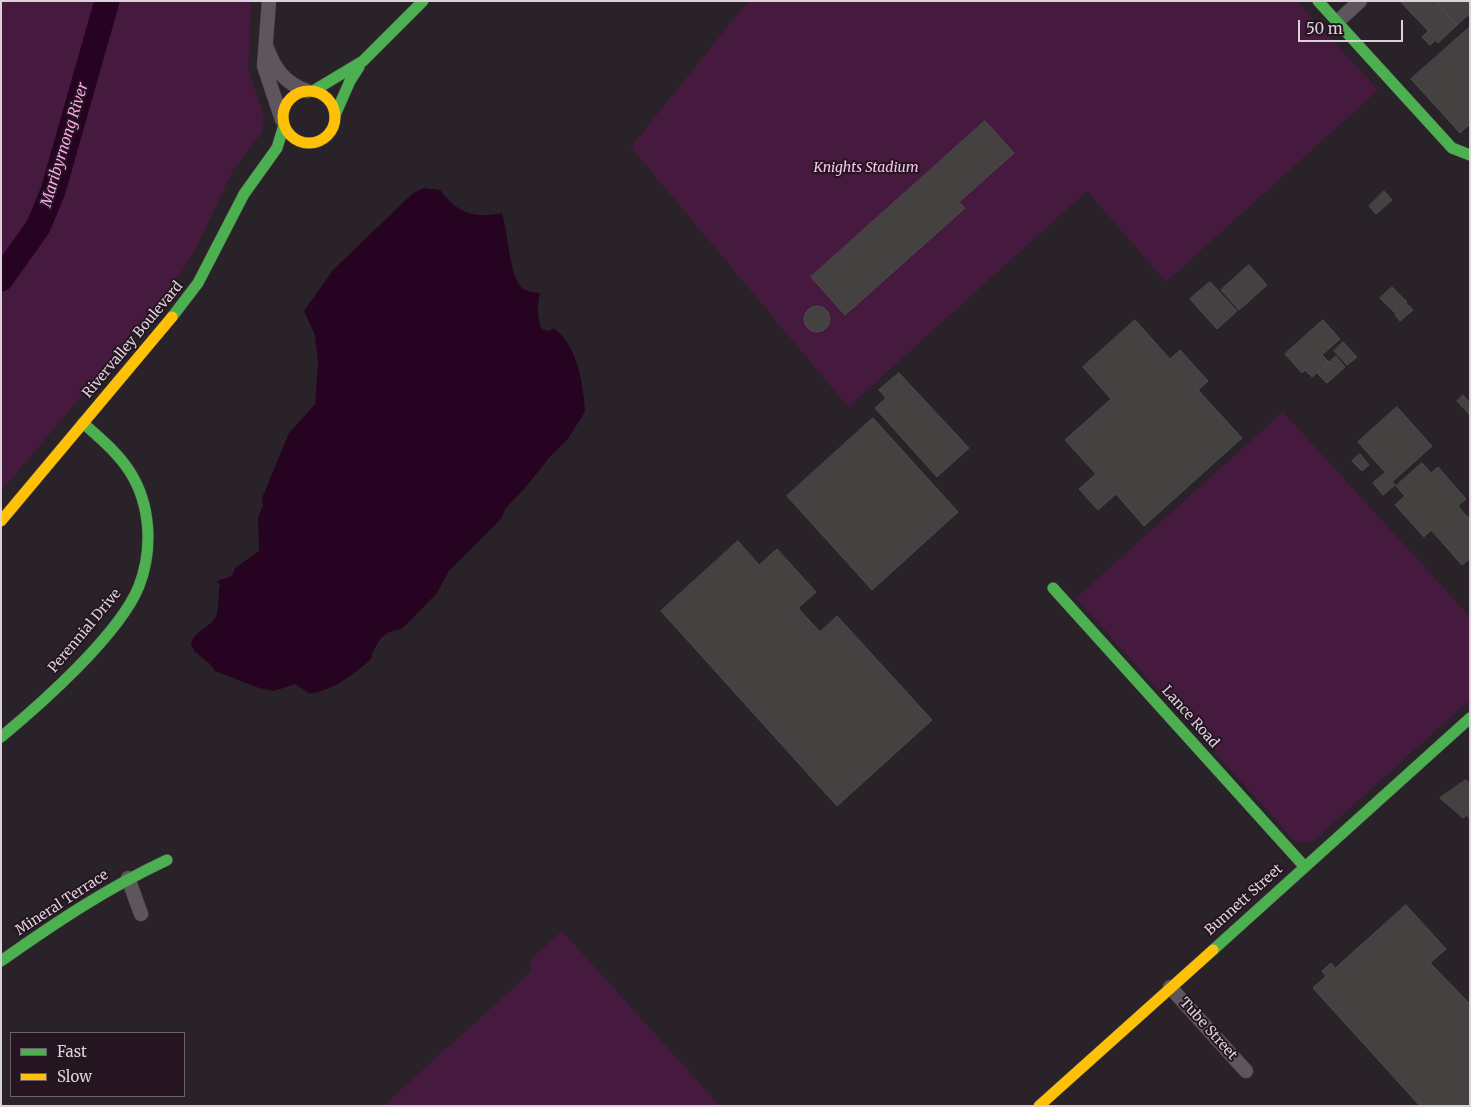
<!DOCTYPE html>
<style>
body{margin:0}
#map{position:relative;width:1471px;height:1107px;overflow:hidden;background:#2a2229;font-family:Merriweather,serif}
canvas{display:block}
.frame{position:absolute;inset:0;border:2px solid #ddd2da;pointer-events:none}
.legend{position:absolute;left:10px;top:1032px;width:175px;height:65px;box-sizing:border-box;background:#241521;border:1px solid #6e616b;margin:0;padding:6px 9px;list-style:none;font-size:15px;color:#ddd2da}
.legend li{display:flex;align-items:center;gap:10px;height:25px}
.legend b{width:25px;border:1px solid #6e616b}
.scale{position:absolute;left:1298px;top:20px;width:105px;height:22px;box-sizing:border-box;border:2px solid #ddd2da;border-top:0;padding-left:6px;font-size:15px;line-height:18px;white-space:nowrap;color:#ddd2da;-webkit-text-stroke:4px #241521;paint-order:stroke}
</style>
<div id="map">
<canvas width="1471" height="1107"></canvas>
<div class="frame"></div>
<ul class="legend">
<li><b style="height:6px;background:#4caf50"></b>Fast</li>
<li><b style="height:6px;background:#ffc107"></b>Slow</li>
</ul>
<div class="scale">50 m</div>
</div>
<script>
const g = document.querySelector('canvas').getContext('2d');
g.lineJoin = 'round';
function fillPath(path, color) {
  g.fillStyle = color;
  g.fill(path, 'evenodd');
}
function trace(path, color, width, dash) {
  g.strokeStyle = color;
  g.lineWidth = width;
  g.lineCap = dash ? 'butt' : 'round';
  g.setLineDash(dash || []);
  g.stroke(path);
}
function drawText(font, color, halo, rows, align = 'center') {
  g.font = font + ' Merriweather,serif';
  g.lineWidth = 4;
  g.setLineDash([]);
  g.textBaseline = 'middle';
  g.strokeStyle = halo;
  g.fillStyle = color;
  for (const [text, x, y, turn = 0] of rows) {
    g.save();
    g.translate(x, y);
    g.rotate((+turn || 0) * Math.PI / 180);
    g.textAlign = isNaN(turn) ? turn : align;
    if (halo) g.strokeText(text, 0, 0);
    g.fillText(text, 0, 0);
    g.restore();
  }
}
fillPath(new Path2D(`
 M1,1H251L248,69L264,116L262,132L233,170L195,250L167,295L1,491Z
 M748,1H1297L1378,90L1166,282L1087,191L848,407L631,147Z
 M1283,412L1470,617V700L1313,841L1304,843L1294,840L1076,598Z
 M562,931L720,1106H383L531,972L530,960Z`), '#461a3f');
fillPath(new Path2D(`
 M424,188L440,190C457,213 474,219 502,213C508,232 509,273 521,287C526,292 534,292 540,293C537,303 537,319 542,329L548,331L554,328C578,347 583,383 585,412L567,440L548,459L526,487L505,509L502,518L449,571L437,593L411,620L401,629L389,632L381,638L373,651L371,659C353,675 335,689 310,694L295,684L274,691L259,688L215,671L210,664L194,651L191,644C194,630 213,627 217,614C219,605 218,594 220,585L217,581L232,576L235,568L259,551L258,518L263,505L262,498L289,433L315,404L318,364L315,335L304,311L333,270L413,193Z`), '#270322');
trace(new Path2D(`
 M1,279L38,227L53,191L107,1`), '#270322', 25);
const building = new Path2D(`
 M1400,1H1436L1457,25L1438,43L1436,40L1430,45L1422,37L1428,31Z
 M1436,1H1470V18L1468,15L1457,25Z
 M1470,27V124L1460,133L1411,79Z
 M985,121L1014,153L959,202L965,208L845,315L811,277Z
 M1384,191L1392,200L1376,214L1369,206Z
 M1249,265L1267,285L1239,310L1221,290Z
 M1210,282L1237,311L1217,329L1190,299Z
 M1392,287L1407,302L1395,313L1380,298Z
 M1407,304L1413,310L1400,321L1395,315Z
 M804 319a13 13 0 1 1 26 0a13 13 0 1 1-26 0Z
 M1135,320L1170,359L1180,350L1208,381L1198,390L1242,438L1144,526L1116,494L1098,510L1079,489L1096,474L1065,440L1111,399L1083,367Z
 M1323,320L1340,339L1322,355L1329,362L1312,377L1305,370L1302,373L1285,354Z
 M1343,342L1357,357L1347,365L1334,351Z
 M1336,356L1345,367L1327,383L1317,373Z
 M899,373L969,448L937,477L875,408L886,398L879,390Z
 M1463,395L1470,403V415L1457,401Z
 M1397,407L1432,446L1393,481L1358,442Z
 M873,418L958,512L872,590L787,496Z
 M1360,454L1369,465L1362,471L1352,461Z
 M1422,463L1431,473L1438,467L1466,499L1458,506L1470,520V559L1462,565L1431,530L1424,537L1395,505L1405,496L1396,486Z
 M1385,473L1395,485L1383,495L1373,483Z
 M738,541L759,565L777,549L816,592L798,608L820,632L837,616L932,720L837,806L661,611Z
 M1466,780L1470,784V819L1467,815L1463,818L1440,798Z
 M1406,905L1446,949L1430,963L1470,1004V1106H1420L1313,988L1326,976L1322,971L1331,963L1335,968Z`);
fillPath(building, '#444141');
trace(building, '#4d4b4b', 1);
const street = new Path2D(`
 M269,1L264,66L282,120
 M1337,22L1360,1
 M267,48C275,70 285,83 307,91
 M128,878L141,914
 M1170,987L1246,1071`);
const fast = new Path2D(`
 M1318,1L1452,148L1470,155
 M313,91L363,61L423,1
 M335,115L350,81L359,67
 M172,317L198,283L244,194L277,148L284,125
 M1053,588L1304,866
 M1,737C41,704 120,634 139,586C153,550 151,505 130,472C118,453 100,438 83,423
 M1213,950L1470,718
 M1,961C55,923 107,888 167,860`);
const slow = new Path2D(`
 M283 117a26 26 0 1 1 52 0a26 26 0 1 1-52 0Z
 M1,521L172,317
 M1039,1106L1213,950`);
trace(street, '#463f45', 15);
trace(fast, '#463f45', 12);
trace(slow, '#463f45', 12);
trace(street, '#5e565c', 14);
trace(fast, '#4caf50', 11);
trace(slow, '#ffc107', 11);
drawText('italic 14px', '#f8c3ec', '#241521', [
 ["Knights Stadium",866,168]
]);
drawText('14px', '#ddd2da', '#241521', [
 ["Rivervalley Boulevard",133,340,-50],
 ["Perennial Drive",85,631,-50],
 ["Lance Road",1190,717,48],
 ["Bunnett Street",1244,900,-42],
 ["Mineral Terrace",62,903,-33],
 ["Tube Street",1208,1029,48]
]);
drawText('italic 15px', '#fea6eb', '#241521', [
 ["Maribyrnong River",65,145,-73]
]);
</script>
